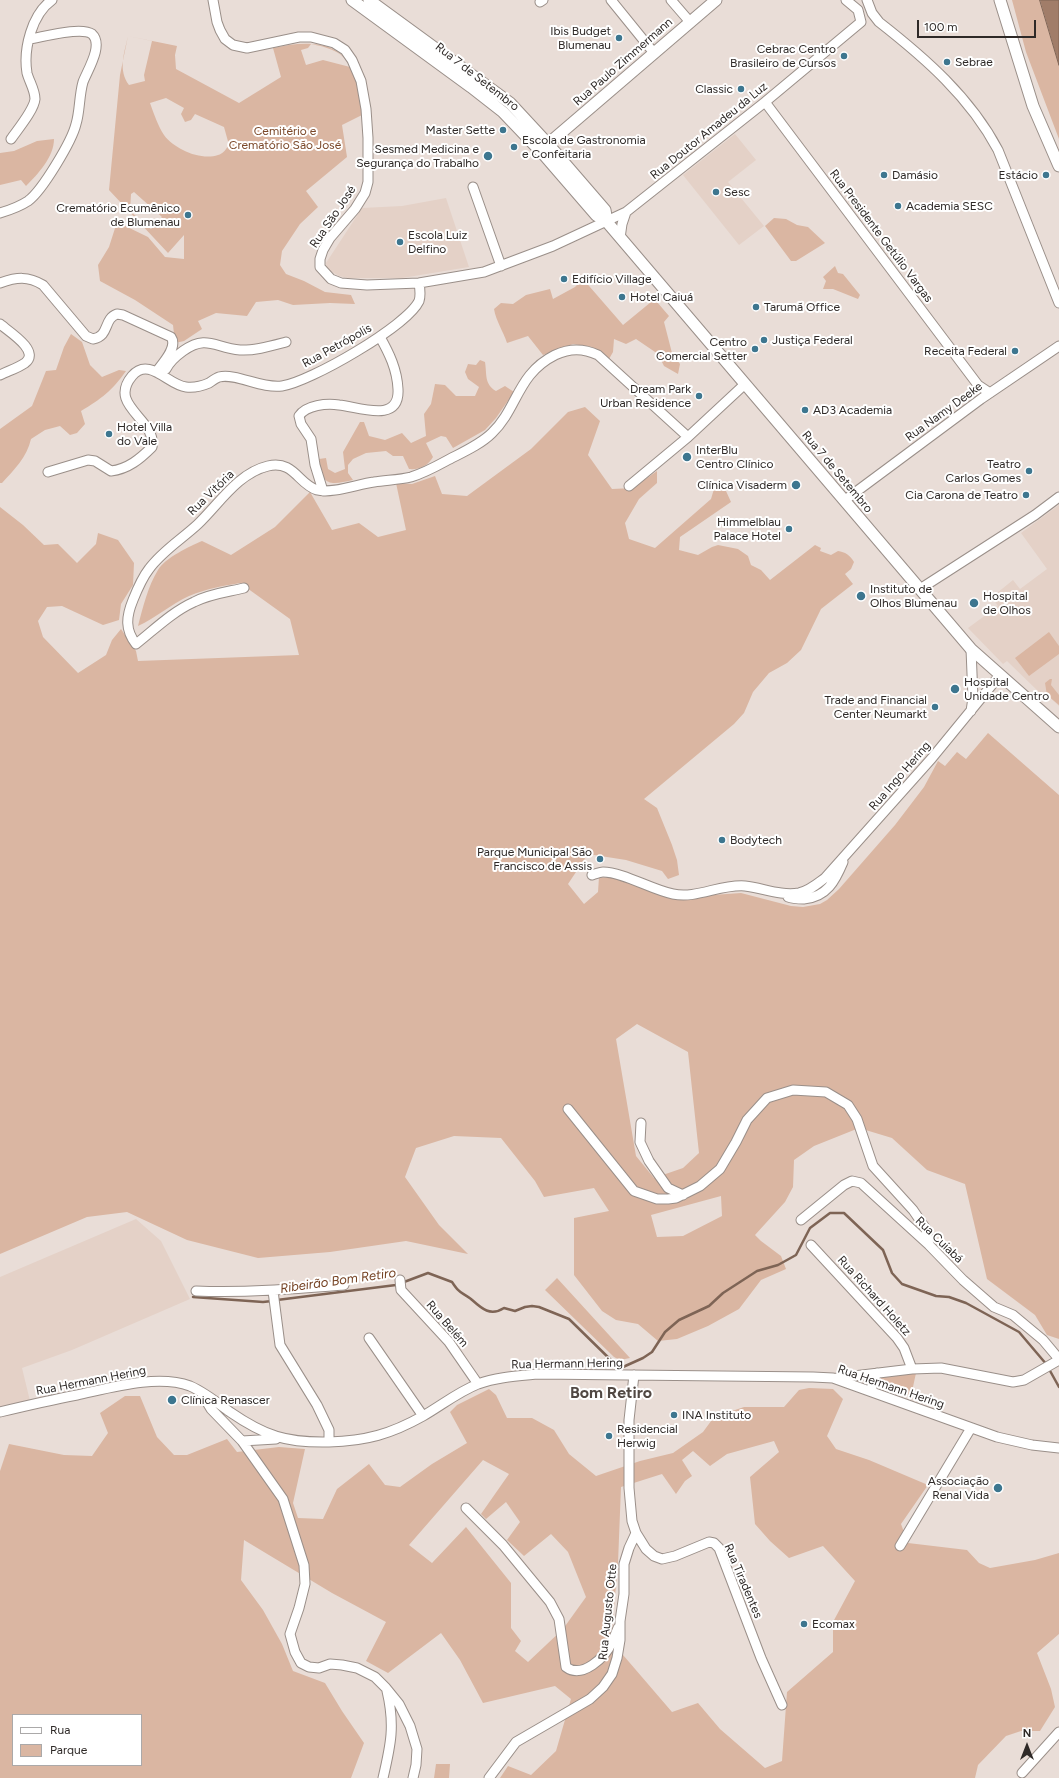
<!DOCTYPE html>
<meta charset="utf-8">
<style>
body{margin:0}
#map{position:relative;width:1059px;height:1778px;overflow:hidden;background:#e9ddd7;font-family:Figtree,sans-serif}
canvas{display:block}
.legend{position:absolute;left:12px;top:1714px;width:130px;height:52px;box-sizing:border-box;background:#fff;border:1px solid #aba9a9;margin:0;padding:5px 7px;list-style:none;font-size:12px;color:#2e2927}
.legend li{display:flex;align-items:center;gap:8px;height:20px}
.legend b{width:20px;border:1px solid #aba9a9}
.north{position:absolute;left:1007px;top:1726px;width:40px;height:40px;-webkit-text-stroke:3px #fff;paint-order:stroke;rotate:0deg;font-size:11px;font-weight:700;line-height:16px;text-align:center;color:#2e2927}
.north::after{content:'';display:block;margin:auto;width:14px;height:18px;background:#2e2927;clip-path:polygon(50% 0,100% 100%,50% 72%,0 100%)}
.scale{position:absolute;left:917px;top:20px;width:119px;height:18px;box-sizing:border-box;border:2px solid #2e2927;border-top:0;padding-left:5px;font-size:12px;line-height:14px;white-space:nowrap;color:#2e2927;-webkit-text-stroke:3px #fff;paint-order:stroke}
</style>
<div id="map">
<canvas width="1059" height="1778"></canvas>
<ul class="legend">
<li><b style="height:5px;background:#fff"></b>Rua</li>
<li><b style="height:11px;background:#dab6a2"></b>Parque</li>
</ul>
<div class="north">N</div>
<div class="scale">100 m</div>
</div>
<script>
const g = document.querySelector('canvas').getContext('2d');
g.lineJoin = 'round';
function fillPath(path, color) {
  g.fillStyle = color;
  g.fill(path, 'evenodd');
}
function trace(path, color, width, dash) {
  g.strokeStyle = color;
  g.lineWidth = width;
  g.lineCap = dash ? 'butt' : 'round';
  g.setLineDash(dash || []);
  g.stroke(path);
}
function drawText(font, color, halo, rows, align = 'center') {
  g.font = font + ' Figtree,sans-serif';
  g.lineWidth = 4;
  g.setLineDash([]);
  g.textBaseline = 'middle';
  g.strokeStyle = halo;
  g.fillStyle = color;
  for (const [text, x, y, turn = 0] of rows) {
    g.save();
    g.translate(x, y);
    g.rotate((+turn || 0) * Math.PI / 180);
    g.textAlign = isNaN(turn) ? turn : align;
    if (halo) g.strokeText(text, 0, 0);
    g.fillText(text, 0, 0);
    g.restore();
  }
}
fillPath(new Path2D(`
 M735,134L756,160L728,182L764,226L739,245L683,175Z
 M446,198L469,267L402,278H348L339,276L327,269L326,263L362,208L402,206Z
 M1059,505V706L1047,695L1040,693L1007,661L1003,664L968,628L998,606L992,597L1013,580L1020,589L1047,569L1021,533Z
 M136,1219L161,1241L190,1299L72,1350L22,1368L30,1401L0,1407V1277Z`), '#e4d1c7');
fillPath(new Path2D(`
 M1012,0H1040L1059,65V139L1026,52Z
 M128,36L177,46L175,55L176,69L239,103L281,77L273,48C297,43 331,38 348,62C358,76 360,98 362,115L342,125L347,157L306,191L318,207L300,224L282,251L280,265L286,274L304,281L325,292L351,295L355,304L330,303L293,305L278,300L256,302L247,316L216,313L198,321L202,329L184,341L175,343L173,325L135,300L100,281L98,265L109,247L117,222L148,237L165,257L184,259V235L168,253L109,190L120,75ZM128,36L152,41L144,75L145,81L129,85C118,70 124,54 128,36ZM311,44C326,47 344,51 350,67L323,60L306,65L301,50L308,48ZM166,98L184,108L181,114L185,122L191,120L195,114L224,127L229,145C226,149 223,154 218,155C201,161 174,149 164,135C158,126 154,114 150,103ZM134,192L162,217L151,229L130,211L131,194Z
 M54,139C54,157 38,174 26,186L21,180L0,185V153L14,151L37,141Z
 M774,218L786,219L797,225L808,227L825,243L796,261H791L765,226Z
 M835,266L838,273L843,274L860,295L858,299L833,289H823L826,281L823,277Z
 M583,279L623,325L651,302H657L669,316L664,322L672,353L680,364L678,374L664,366L658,354L636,339L626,344L614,339L613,352L609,359L592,347L573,344L543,355L528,336L507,343C503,331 496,321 494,309L501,303L513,304L526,295L550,289L553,299L575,287Z
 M71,334L82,342L90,365L102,377L119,370L126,371C112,391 101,399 81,411L85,424L77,433L70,435L60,426L45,430L31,439C27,457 14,470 2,483H0V429L32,406L46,371L56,370L64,347Z
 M480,360L485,362C487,374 484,384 496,391L505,386L514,392L496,418L485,430L453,448L446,437L441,436L426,443L433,457C428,466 419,470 409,469L403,456H393L386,451L366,453L353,459L348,465V473L353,480C331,485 321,487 319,459L326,458L328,469L335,473L345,469L343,452L360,422H364L369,436L385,440L402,433L411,443L426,436L424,414L431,404L435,384L445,385L456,396H475L479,387L468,379L465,372L468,364L476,365Z
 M585,407L600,421L588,455L612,489L633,488L657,471V483L639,499L625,523L629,539L655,548L711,499L714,489L726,491L731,502L680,537L679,550L698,555L712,547L718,545L738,549L748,556L751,565L761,570L770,580L815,545L821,548L820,551L831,555L838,551C845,552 850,555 854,562L851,569L845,574L853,584L821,609L801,650L787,663L769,673L753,692L744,713L734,724L644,799L657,808L672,845L677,860L679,875L668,879L662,871L626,860L588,854L568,884L584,904L598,892L599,877L615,878L673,899L701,898L713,895L741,893L791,906L803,907L820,904L827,900L839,889L895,825L924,787L938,761L945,766L957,752L966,759L988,733L1059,795V1339L1047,1335L1035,1315L987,1279L965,1184L927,1170L892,1138L859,1128L814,1146L794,1160L793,1187L785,1202L755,1235L761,1241L781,1256L786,1269L761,1280L739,1309L708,1326L677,1339L658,1341L638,1324L616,1320L602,1311L574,1275V1218L609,1211L594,1188L544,1197L535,1181L501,1138L454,1136L416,1148L405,1177L439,1225L468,1254L406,1241L330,1252L258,1258L187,1240L127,1212L87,1217L0,1254V507L23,525L44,545L58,544L77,563L96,544L98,533L118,540L134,563L133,585L121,604L119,620L103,625L62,606L47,607L38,621L43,637L78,673L106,655L112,640L121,629L136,651L138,661L299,655L290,619L240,583C222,586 206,589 189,596C171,604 156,618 138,626C143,607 148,586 158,570C165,558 190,546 202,541L231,555L275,527L310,492L332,530L359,523L378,537L406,530L396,483L412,484L435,476L442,494L467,496L531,449L568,412ZM637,1024L688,1052L699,1153L683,1168L654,1178L636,1156L616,1039ZM721,1196L722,1216L683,1236L657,1237L651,1215Z
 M1049,632L1059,646V654L1029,676L1015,658Z
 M1050,679H1052L1051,685L1059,695V705L1047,695L1045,683Z
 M557,1278L630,1358L620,1360L614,1357L545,1290Z
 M916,1373L911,1396L879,1382V1379L882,1377Z
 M809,1388L833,1389L843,1399L827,1436L836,1449L869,1460L928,1485L901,1524L908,1543L967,1550L979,1563L990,1568L1035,1560L1059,1553V1634L1037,1653L1051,1689L1055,1707L1040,1731H1021L1006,1736L978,1765L975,1778H500L508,1766L531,1775L556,1751L571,1699L555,1686L483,1703L460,1660L441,1633L388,1673L366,1661L386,1622L332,1593L244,1540L241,1580L263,1610L282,1644L293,1671L325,1683L342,1711L364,1743L351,1778H0V1471L9,1444L64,1455L92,1456L108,1433L100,1413L125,1396H140L157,1437L174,1455H187L227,1439L237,1452L279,1447L305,1449L293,1503L298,1518L323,1519L337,1489L369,1464L385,1485L400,1487L432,1464L467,1443L450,1412L457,1405L489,1389L496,1395L507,1418H532L554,1430L569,1454L596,1476L640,1461L673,1453L703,1432L714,1417L744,1407H784L799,1390ZM774,1441L779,1452L750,1477L755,1524L770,1541L789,1558L823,1546L855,1581L833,1622V1652L787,1692L782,1761L765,1768L720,1729L698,1703L672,1712L611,1641L618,1563L621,1487L662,1474L676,1494L685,1481L692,1476L682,1460L693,1451L710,1466L727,1454ZM483,1460L509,1474L481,1514L486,1519L506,1502L520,1522L507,1540L524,1556L551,1534L568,1552L586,1597L563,1629L528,1662L515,1651L521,1641L511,1628V1583L466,1527L432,1563L409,1545ZM13,1715H141V1765H13Z
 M436,1764H450L449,1778H434Z`), '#dab6a2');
const water = new Path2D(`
 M1040,0H1059V65Z`);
fillPath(water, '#a17d69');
trace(water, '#7e6455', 1);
trace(new Path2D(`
 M193,1297L263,1302L272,1301
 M277,1300L396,1285L428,1273L452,1282C460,1294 460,1291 471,1299C481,1308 490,1317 504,1308L515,1311L525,1307L532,1306L539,1307L569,1319L617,1366L623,1367L643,1358L652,1352L665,1332L679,1320L709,1306L723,1293L757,1271L778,1265L796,1255L810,1228L830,1213H844L883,1250L892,1273L902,1284L936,1296L949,1297L966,1303L1019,1332L1047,1365
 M1049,1369L1059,1387`), '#7e6455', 2.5);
const minor = new Path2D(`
 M213,0L217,22L220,30L225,39L233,45L247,48L299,37H311L334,43L345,50L352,60L361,81L366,109L368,138V182L365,193L355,209L330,238L323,250L320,259V267L331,279L341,283L367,285L419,283L484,272L553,246L626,212L765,102L861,22
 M611,0L654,53
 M671,0L690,22
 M846,0L858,10L861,22
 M867,0L872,13L879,22C925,58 970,97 998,150L1059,303
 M540,2L543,0
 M765,102L978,385L990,393
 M11,139C18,129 34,110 35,99C35,90 29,81 27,73C23,49 32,14 52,0
 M473,187L501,266
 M0,213C10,210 19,207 28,201C42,191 72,141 76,124C80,111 79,96 83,82C87,71 104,45 92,34C81,26 43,37 29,39
 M620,238L622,224L626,212
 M0,283C17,277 28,276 43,285L86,336L93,339C110,336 103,319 117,314L123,315L171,337C178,347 163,363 156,372
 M0,324C8,331 41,351 25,363C18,368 8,371 0,375
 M166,369C170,361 176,356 183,351C207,334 215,348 240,350C254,351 271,346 286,342
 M48,472L88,460L95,461L111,471C128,469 140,459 152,447C157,419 107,406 132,376C149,356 168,385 186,387C194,388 202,386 209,383C212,381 216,378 219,377C237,373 261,389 282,386C310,382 407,326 419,301C421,295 420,289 419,283
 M629,486L688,437L745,384
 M323,491L315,465L311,439L301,424L299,416C306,405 327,403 339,405C359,407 400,424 398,389C397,369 389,353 380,337
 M845,500L981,399L1059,346
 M244,588C227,592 209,594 194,602C172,612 155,629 136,644C125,630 126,617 133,600C137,590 142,578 149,569C162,551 182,539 198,524C219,504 238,473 268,466C294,460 298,484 317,490C332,494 358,484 374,482C386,480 399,480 411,477C424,473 435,467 446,461C461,453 480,445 492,433C518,408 517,374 555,355C570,348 583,348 598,355L688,437
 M920,589L1035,515L1059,497
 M971,711L973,698L971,649
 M592,875C595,874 600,872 603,872C623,872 652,890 673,894C697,899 720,884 745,886C763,888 780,896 799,893C809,891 817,884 825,878L932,758L1000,675
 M788,897C793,899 799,899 804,899C827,897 835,881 843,862
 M568,1109L634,1191L657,1199H668L676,1198L700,1186L720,1169L736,1142L747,1120L767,1098L793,1090L826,1092L848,1105L857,1119L873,1166L913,1210L926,1229L929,1245
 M641,1123L640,1142L649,1161L668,1188L683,1195
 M801,1220L844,1185L852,1181L861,1183L929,1245L963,1280L994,1307L1013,1315L1043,1340L1059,1359
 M811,1245L897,1338L904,1348L912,1369
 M400,1280L401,1290L449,1342L478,1384
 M196,1291C246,1293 294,1289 344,1285
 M273,1291L280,1345L317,1405L329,1430V1442
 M369,1338L423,1416
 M634,1375L629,1420V1488L632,1521L636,1533L646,1549L654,1556L662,1559L675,1556L709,1542L714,1543L719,1548L761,1658L782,1705
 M837,1378L912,1369L941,1368L1013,1382L1024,1380L1059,1360
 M872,1391V1383L877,1373
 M202,1394L211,1409L242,1441L283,1499L304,1565L305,1584L299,1608L290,1634L295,1652L301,1663L309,1667L319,1668L330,1664L342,1665L357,1668L375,1677L386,1688L399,1704L410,1726L417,1749L416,1765L413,1778
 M0,1412C25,1406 51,1400 77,1395C110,1388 157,1374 190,1386C204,1392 218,1403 230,1412C265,1436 286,1443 329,1442C366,1441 391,1434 423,1416C442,1405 458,1392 478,1384C497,1377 517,1376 538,1374L813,1377L833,1378L997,1437L1032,1445L1059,1448
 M242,1441L276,1439
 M466,1508L503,1545L550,1602L559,1619L566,1667C582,1679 605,1658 612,1642C614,1638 616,1633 618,1628
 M900,1546L971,1428
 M1022,1773L1059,1732
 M383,1778C391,1744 395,1725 387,1691
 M489,1778L516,1742L590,1699L603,1687L612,1674L617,1658L620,1640V1621L624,1594V1564L629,1548L636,1533`);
const major = new Path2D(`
 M352,0L471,87L503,112L545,156L596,215L607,222L971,649L1059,727
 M369,0L510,103L548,144L605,210L607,222
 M1000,0L1033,106L1059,166
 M548,144L716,0`);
trace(minor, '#9a8f89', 11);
trace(major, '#9a8f89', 13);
trace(minor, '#fff', 9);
trace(major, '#fff', 11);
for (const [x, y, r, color] of [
 [619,38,4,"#3d768f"],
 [844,56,4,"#3d768f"],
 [947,62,4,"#3d768f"],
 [741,89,4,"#3d768f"],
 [503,130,4,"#3d768f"],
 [514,147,4,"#3d768f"],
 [488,156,5,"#3d768f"],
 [884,175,4,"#3d768f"],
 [1046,175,4,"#3d768f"],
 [716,192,4,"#3d768f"],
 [898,206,4,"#3d768f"],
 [188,215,4,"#3d768f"],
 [400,242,4,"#3d768f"],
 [564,279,4,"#3d768f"],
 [622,297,4,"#3d768f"],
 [756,307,4,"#3d768f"],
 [764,340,4,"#3d768f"],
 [755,349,4,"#3d768f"],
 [1015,351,4,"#3d768f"],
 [699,396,4,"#3d768f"],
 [805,410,4,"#3d768f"],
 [109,434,4,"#3d768f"],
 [687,457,5,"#3d768f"],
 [1029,471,4,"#3d768f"],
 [796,485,5,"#3d768f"],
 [1026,495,4,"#3d768f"],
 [789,529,4,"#3d768f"],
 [861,596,5,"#3d768f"],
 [974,603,5,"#3d768f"],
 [955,689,5,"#3d768f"],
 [935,707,4,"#3d768f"],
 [722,840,4,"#3d768f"],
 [600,859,4,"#3d768f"],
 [172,1400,5,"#3d768f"],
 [674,1415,4,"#3d768f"],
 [609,1436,4,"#3d768f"],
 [998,1488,5,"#3d768f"],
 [804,1624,4,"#3d768f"]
]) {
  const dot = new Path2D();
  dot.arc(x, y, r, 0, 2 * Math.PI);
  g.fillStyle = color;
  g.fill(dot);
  trace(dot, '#fff', 1.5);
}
drawText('12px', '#2e2927', '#fff', [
 ["Ibis Budget",611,31,"right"],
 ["Blumenau",611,45,"right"],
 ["Cebrac Centro",836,49,"right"],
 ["Brasileiro de Cursos",836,63,"right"],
 ["Sebrae",955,62],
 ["Classic",733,89,"right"],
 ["Master Sette",495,130,"right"],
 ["Escola de Gastronomia",522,140],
 ["e Confeitaria",522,154],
 ["Sesmed Medicina e",479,149,"right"],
 ["Segurança do Trabalho",479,163,"right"],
 ["Damásio",892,175],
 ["Estácio",1038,175,"right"],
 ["Sesc",724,192],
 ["Academia SESC",906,206],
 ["Crematório Ecumênico",180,208,"right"],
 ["de Blumenau",180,222,"right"],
 ["Escola Luiz",408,235],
 ["Delfino",408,249],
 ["Edifício Village",572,279],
 ["Hotel Caiuá",630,297],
 ["Tarumã Office",764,307],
 ["Justiça Federal",772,340],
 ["Centro",747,342,"right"],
 ["Comercial Setter",747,356,"right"],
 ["Receita Federal",1007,351,"right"],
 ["Dream Park",691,389,"right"],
 ["Urban Residence",691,403,"right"],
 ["AD3 Academia",813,410],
 ["Hotel Villa",117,427],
 ["do Vale",117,441],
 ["InterBlu",696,450],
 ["Centro Clínico",696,464],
 ["Teatro",1021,464,"right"],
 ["Carlos Gomes",1021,478,"right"],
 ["Clínica Visaderm",787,485,"right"],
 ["Cia Carona de Teatro",1018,495,"right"],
 ["Himmelblau",781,522,"right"],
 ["Palace Hotel",781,536,"right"],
 ["Instituto de",870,589],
 ["Olhos Blumenau",870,603],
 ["Hospital",983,596],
 ["de Olhos",983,610],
 ["Hospital",964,682],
 ["Unidade Centro",964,696],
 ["Trade and Financial",927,700,"right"],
 ["Center Neumarkt",927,714,"right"],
 ["Bodytech",730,840],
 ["Parque Municipal São",592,852,"right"],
 ["Francisco de Assis",592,866,"right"],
 ["Clínica Renascer",181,1400],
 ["INA Instituto",682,1415],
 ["Residencial",617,1429],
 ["Herwig",617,1443],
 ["Associação",989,1481,"right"],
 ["Renal Vida",989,1495,"right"],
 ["Ecomax",812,1624]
], 'left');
drawText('12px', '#2e2927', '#fff', [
 ["Rua Paulo Zimmermann",623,62,-41],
 ["Rua 7 de Setembro",477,77,38],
 ["Rua Doutor Amadeu da Luz",709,131,-39],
 ["Rua São José",333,217,-56],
 ["Rua Presidente Getúlio Vargas",881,236,53],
 ["Rua Petrópolis",337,346,-29],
 ["Rua Namy Deeke",944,412,-36],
 ["Rua 7 de Setembro",837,472,50],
 ["Rua Vitória",211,493,-44],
 ["Rua Ingo Hering",900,776,-49],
 ["Rua Cuiabá",939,1240,44],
 ["Rua Richard Holetz",874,1296,48],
 ["Rua Belém",447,1324,49],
 ["Rua Hermann Hering",567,1364,-1],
 ["Rua Hermann Hering",91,1381,-11],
 ["Rua Hermann Hering",891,1387,19],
 ["Rua Tiradentes",743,1581,67],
 ["Rua Augusto Otte",608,1612,-84]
]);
drawText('12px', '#7b4829', '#fff', [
 ["Cemitério e",285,131],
 ["Crematório São José",285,145]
]);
drawText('italic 13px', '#754223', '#fff', [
 ["Ribeirão Bom Retiro",338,1281,-8]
]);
drawText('bold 16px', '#514843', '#fff', [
 ["Bom Retiro",611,1393]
]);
</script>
